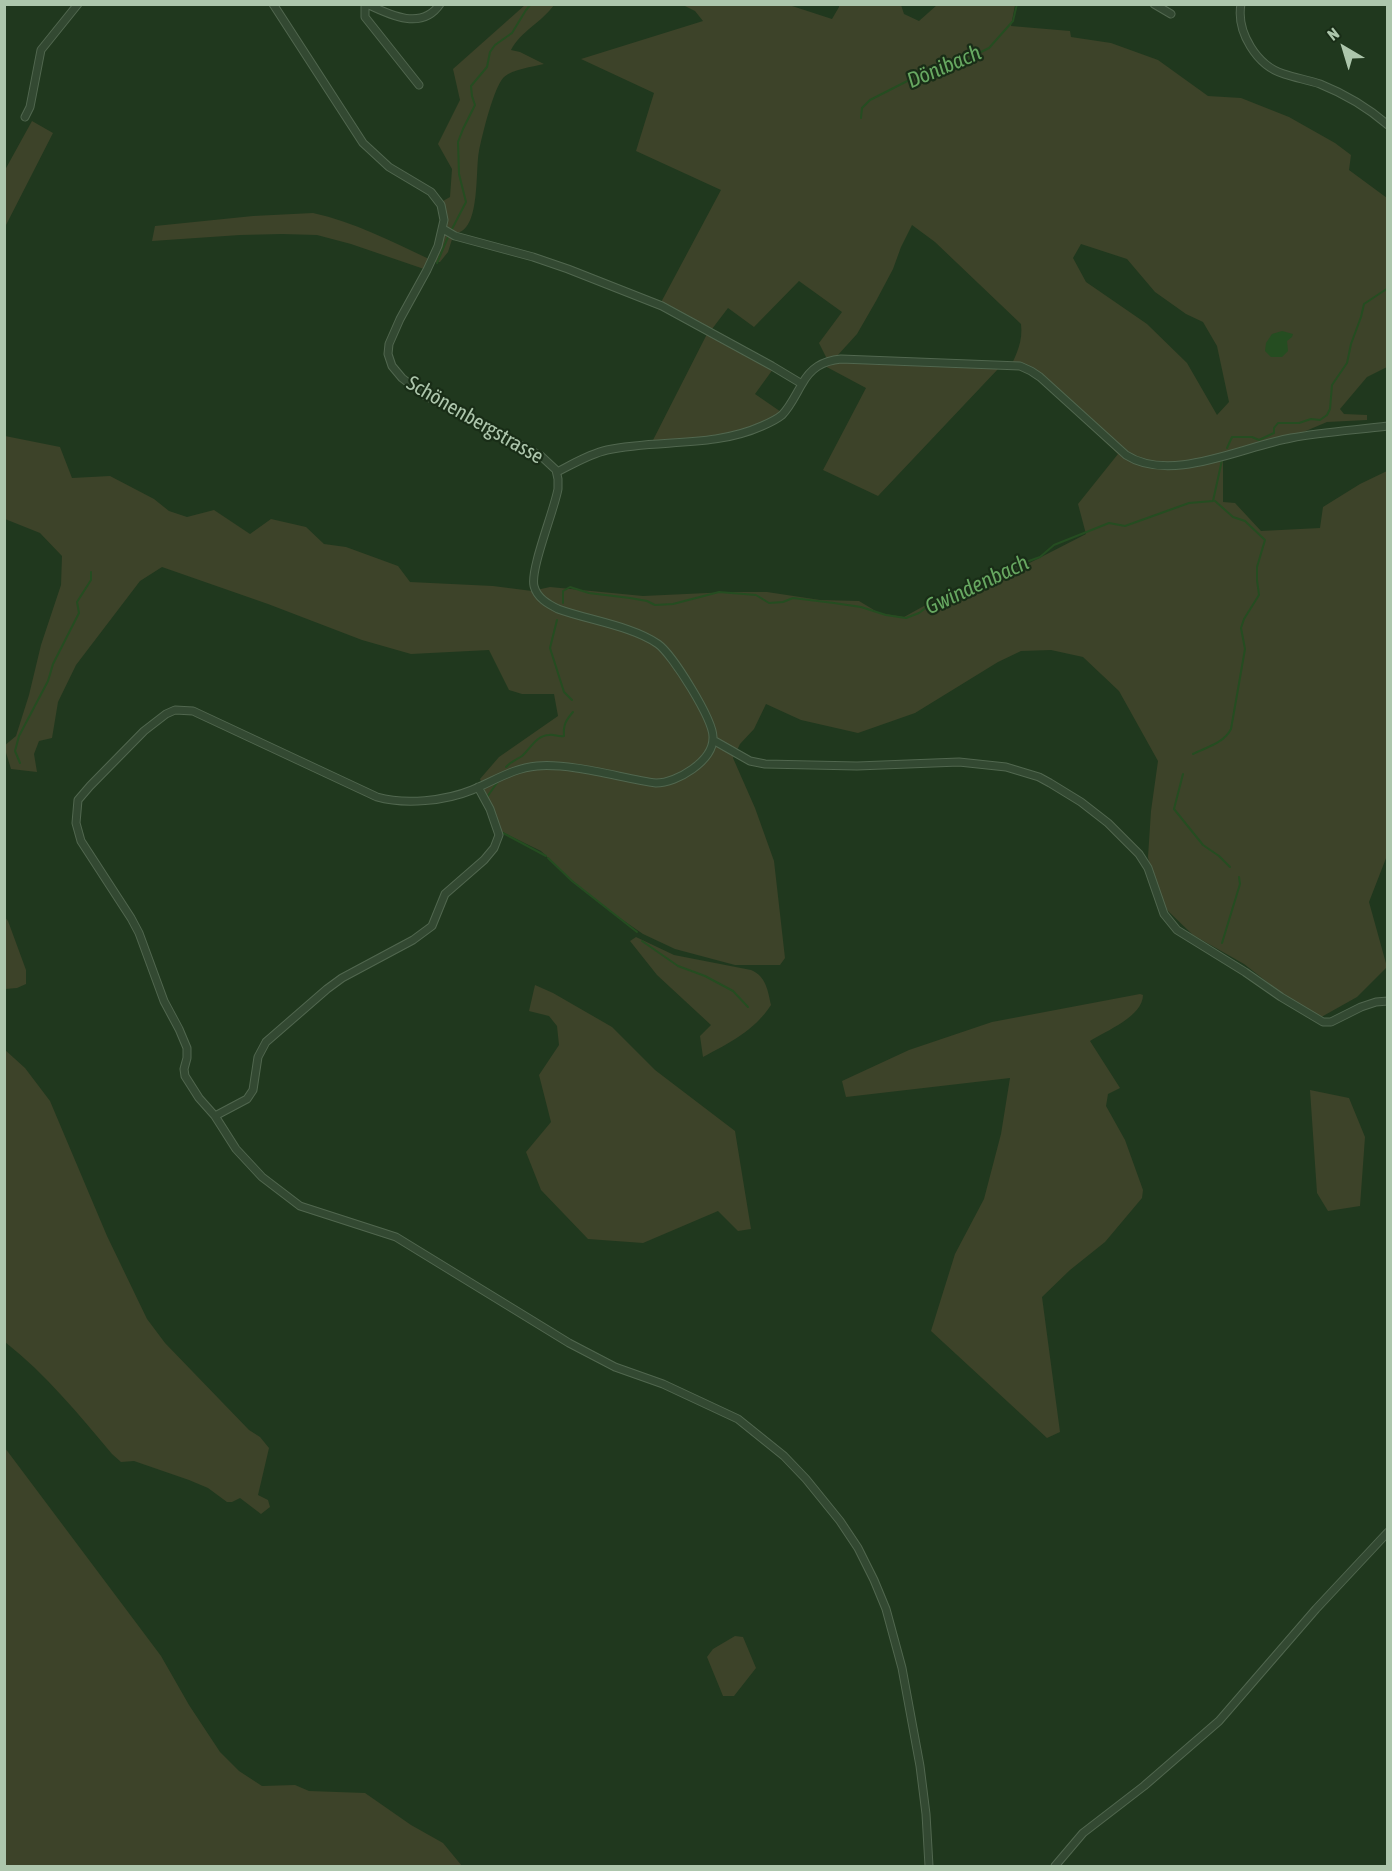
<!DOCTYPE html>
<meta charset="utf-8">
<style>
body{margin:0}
#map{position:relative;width:1392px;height:1871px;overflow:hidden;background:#20381e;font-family:"Asap Condensed",sans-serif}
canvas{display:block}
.frame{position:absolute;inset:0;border:6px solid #adc6ac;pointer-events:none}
.north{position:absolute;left:1314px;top:18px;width:60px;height:60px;-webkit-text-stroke:4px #192d17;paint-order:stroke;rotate:322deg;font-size:16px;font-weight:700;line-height:24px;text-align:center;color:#adc6ac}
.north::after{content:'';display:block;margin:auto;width:21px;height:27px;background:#adc6ac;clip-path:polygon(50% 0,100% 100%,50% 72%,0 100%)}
</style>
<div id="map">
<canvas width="1392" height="1871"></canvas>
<div class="frame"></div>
<div class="north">N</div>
</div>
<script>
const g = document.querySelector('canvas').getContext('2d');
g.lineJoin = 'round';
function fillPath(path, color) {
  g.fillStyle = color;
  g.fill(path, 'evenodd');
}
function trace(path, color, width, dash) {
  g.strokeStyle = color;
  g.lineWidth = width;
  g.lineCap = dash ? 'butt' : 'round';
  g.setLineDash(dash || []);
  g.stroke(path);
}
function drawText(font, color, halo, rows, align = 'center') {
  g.font = font + ' "Asap Condensed",sans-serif';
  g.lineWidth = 4.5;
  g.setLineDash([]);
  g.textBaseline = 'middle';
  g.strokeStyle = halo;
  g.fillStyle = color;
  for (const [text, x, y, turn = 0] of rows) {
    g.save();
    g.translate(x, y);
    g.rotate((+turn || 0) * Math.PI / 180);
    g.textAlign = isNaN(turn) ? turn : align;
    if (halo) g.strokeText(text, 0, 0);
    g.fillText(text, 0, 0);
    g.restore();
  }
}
fillPath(new Path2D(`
 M525,5H554C542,22 521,31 511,50L520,52L544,64C532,67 513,69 504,77C494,86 482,136 479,151C475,170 481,234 454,233L448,252L440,262H434L446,217L443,201L450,197L452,169L438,144L460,100L453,69Z
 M683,5H789L832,19L839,7V5H901L904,14L919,21L937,5H1015L1011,26L1070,31L1071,37L1111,43L1158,60L1208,96L1241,98L1289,117L1335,143L1351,155L1349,170L1387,198V367L1367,377L1340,409L1344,414L1367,415V420L1327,422L1294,436L1223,459V502L1235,503L1261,531L1320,528L1323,507L1360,484L1387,471L1388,853L1369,902L1387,967L1357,997L1316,1020L1244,964L1193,935L1168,911L1155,892L1148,857L1151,811L1158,761L1119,691L1083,657L1051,650L1021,651L998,662L915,713L858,733L801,720L766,704L754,729L740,744L733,758L755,808L774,861L785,958L780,965H735L675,949L643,934L614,914L570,879L541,851L502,832L480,779L499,757L558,716L554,694H522L509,690L489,650L411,654L362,640L268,604L162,567L140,581L76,665L58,702L52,738L39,741L34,754L37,772L11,769L4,746L16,736L29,695L41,645L61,585L62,556L40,533L5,519V436L60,447L72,478L110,476L154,499L169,511L187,517L214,510L250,534L271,519L306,527L324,544L346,547L398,566L410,582L493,586L532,591L550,587L643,596L729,592H767L820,600L859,601L879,613L904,617L933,601L1012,572L1086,534L1078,504L1118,454L1039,380L1026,372L1010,368C1017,353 1023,341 1021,324L935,242L912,225L901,247L893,269L876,301L857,334L837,356H849L998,369L878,496L823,470L866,388L823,365L827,359L819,343L842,312L799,281L754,327L728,308L712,329L776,365L755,394L784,414L775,421L704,443L649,448L707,334L658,308L721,190L636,151L654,93L581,59L703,21L695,11ZM1081,244L1127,259L1155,292L1186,314L1203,322L1217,346L1229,402L1217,415L1187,363L1147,324L1086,282L1073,258Z
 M32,121L53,133L5,227V170Z
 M313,213C354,222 391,241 429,259L424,269L351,244L317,235L282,234L240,235L152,241L155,226L253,216Z
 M4,916L8,921L26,970V984L17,988L5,989Z
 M636,937L674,955L751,970C766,976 768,991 771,1005C754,1031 729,1043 703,1057L700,1036L711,1025L657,975L630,941Z
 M535,985L553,993L612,1027L655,1070L735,1131L751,1229L738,1231L718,1211L643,1243L588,1239L541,1190L526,1152L551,1122L539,1075L559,1045L557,1026L549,1016L529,1011Z
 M1140,994L1143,995C1143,1016 1106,1031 1090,1041L1120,1088L1108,1094L1106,1106L1125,1140L1143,1190L1142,1198L1105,1242L1070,1270L1042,1297L1060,1432L1047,1438L931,1331L955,1254L984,1199L1001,1134L1010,1078L846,1097L842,1081L909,1050L992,1022Z
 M4,1049L25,1068L50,1101L107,1236L147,1319L165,1343L249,1430L260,1437L269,1448L258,1495L268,1500L270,1507L261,1514L240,1498L232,1502H227L208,1488L189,1480L134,1461L121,1462L112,1454C79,1415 46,1374 5,1342Z
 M1310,1090L1349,1098L1365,1137L1360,1206L1328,1211L1317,1193Z
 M5,1448L161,1656L189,1705L220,1752L239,1771L262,1786L295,1785L309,1791L365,1793L411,1825L443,1843L462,1866H5Z
 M735,1636L743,1637L756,1668L734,1696H723L707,1657L713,1649Z`), '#3d4329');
fillPath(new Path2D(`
 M1282,331L1293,334L1292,337L1287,341L1288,351L1282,357H1271L1265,351L1266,343L1272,334Z`), '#254d21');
trace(new Path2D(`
 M861,118L862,108L870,100L925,72L959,63L989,48L1013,21L1017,4
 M452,229L466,202L459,174L458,142L463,129L475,105L472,96L471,86L487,67L490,52L495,45L512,33L526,10L531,4
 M437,263L448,237
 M1227,448L1232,437H1252L1259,440L1274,433V428L1278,423H1299L1311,419L1320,420L1327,415L1330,409L1332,385L1347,363L1351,344L1361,317L1364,304L1388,288
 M563,603V591L570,587L589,593L630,598L647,601L655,605L673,604L719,592L756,595L769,603L783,602L793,598L834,603L861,607L886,615L906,618L919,613L927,607H937C947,598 974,582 987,578C990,577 997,578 1001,579L1012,567L1040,557L1054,545L1109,523L1125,526L1189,503L1213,501L1222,460
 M557,620L550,648L564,692L572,700
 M1193,754C1207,747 1224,743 1231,729L1245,649L1241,628L1244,619L1259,595L1257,580V567L1265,540L1245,521L1233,517L1215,501
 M20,763L15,751L19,736L48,681L53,664L79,613L77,602L91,580V572
 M506,767C511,761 516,760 522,756C530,749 537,735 549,735C554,734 558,737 564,736C563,725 566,720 573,712
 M1183,774L1174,809L1203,845L1219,856L1230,867
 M487,797L499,780
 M503,833L546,856
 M548,858L572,881L637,932
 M642,941L678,966L705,976L733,991L748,1007
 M1222,943L1240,884L1239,877`), '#254d21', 2);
const street = new Path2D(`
 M365,4V17L419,85
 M367,4C390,15 422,31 440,4
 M1154,4L1171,14
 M1241,4C1236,32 1257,66 1284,74C1296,78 1308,80 1320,84C1345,94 1367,107 1388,125
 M25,117L30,107L41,50L78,4
 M443,229L455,236L533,257L568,269L662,306L772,366L802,384C796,394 790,407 782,415C776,420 769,423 762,426C713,448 658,439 607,450C589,454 573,464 557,472
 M802,384C811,368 822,361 841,359L1020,366L1031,371L1040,377L1126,455C1171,484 1244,446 1291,438C1323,432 1356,430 1388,426
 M713,740L750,761L765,764L857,766L959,762L1006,767L1039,777L1050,783L1081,802L1108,823L1139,854L1148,868L1164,914L1177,930L1245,972L1281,997L1323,1022H1331L1361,1007L1376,1002L1388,1001
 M478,787L490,809L499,835L494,848L484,860L445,894L432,926L413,940L342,978L327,989L266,1042L258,1057L253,1090L247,1099L215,1116L236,1149L262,1177L300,1206L396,1237L569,1343L615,1367L663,1384L738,1419L784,1456L806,1479L840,1521L858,1548L874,1580L886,1609L902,1668L920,1766L926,1814L929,1866
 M215,1116L199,1098L185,1076L184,1069L187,1058V1048L179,1029L164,1001L139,933L131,918L81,841L76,823L78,800L90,786L144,731L166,714L175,710L193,711L377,797C405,805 445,801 472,790C494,781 513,768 537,766C572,763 621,778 656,783C677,783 713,761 713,738C714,720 672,654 658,644C632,626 588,620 558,609C548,604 537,598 534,586C530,569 554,511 558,489V479L556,470L541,456L424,395L402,378L392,366L388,354L389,344L400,319L427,270L438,246L444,220L441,205L431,192L389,167L363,143L273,4
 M1055,1866L1083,1833L1144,1786L1219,1721L1316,1609L1388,1532`);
trace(street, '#51674f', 9);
trace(street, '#334932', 7);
drawText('21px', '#adc6ac', '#192d17', [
 ["Schönenbergstrasse",475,420,30]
]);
drawText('italic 22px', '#67a861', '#192d17', [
 ["Dönibach",944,67,-23],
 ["Gwindenbach",977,585,-25]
]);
</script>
